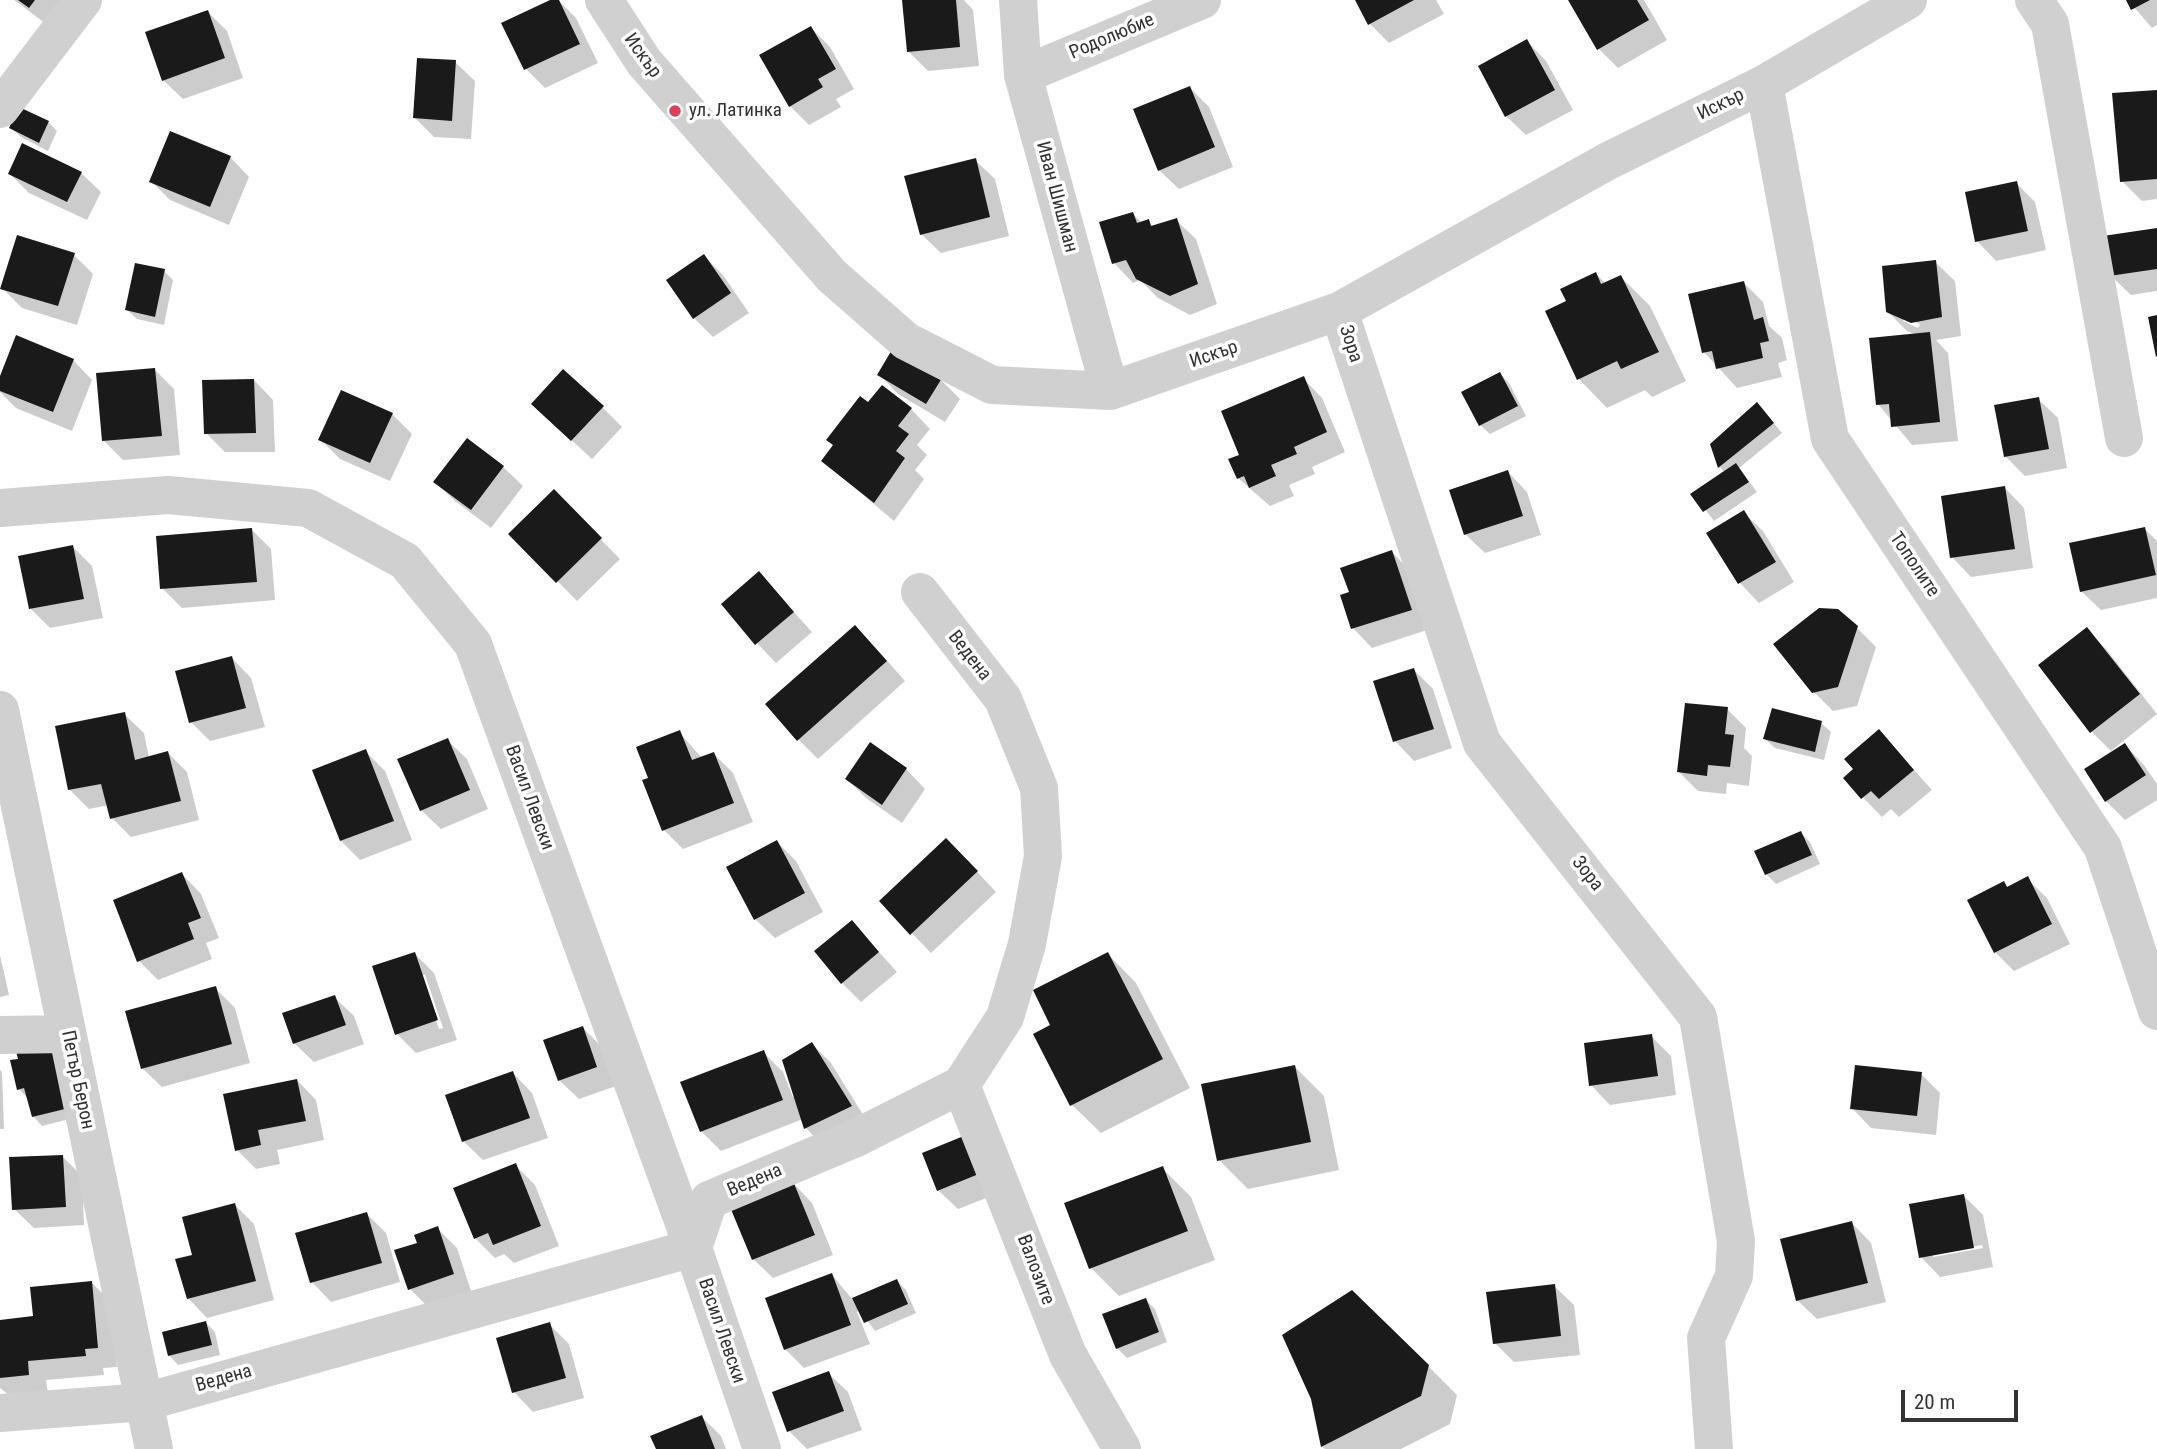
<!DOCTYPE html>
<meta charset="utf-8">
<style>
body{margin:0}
#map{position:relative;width:2157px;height:1449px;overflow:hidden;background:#fff;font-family:"Roboto Condensed",sans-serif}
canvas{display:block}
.scale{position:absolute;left:1901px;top:1390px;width:117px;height:32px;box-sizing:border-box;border:4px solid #333;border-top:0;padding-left:9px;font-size:21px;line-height:24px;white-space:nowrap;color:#333;-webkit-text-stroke:5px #fff;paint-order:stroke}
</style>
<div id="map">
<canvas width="2157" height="1449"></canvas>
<div class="scale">20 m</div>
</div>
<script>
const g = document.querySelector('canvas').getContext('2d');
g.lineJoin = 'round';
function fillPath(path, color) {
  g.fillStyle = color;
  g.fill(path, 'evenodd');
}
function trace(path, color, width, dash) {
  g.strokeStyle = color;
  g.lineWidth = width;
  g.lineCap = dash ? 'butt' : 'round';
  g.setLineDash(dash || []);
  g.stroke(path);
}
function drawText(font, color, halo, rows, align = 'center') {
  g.font = font + ' "Roboto Condensed",sans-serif';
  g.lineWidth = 7;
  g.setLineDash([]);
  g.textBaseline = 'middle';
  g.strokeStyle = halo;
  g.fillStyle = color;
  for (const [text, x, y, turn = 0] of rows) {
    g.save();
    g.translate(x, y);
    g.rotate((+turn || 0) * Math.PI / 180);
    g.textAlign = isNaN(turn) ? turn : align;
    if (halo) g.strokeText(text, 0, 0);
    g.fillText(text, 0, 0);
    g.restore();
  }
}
fillPath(new Path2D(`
 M14,0H69L49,26Z
 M554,0H558L576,18L598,63L545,88L526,69Z
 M904,0H964L973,10L979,66L928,71L908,51Z
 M1357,0H1436L1444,14L1389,43L1370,24Z
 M1570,0H1644L1667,40L1618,68L1599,49Z
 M2128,0H2157V25L2152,28Z
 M208,12L227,31L243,78L183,99L163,80Z
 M811,28L830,47L854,89L836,99L841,107L809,125L790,106Z
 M1527,41L1546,61L1573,110L1526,135L1506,116Z
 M455,62L475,81L471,139L434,137L415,118Z
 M1190,88L1209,107L1233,167L1179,189L1159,170Z
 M2157,91V199L2142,201L2122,181Z
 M48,122L57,131L48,151L21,137L11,128Z
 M230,157L249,177L229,225L170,200L151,181Z
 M975,160L995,179L1009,236L941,253L921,234Z
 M81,173L101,192L87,220L29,193L10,174Z
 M2016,183L2035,202L2046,250L1996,261L1977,241Z
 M1133,214L1142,223L1148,221L1154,227L1176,220L1196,239L1217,304L1190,315L1158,298L1140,280L1133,283L1114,263Z
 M2157,230V291L2131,295L2111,276Z
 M74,255L93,274L77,325L22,308L2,288Z
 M704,256L723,275L749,313L713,337L694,318Z
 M1935,262L1955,281L1961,336L1936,340L1948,353L1958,441L1912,445L1878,404L1917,335L1907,331L1887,311ZM1903,317L1920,324L1918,328L1903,321Z
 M164,271L173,280L164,325L137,319L127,310Z
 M1596,274L1606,284L1621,277L1650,306L1686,381L1652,397L1645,390L1607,408L1579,379L1547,312L1568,302Z
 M1744,283L1763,302L1769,326L1782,338L1787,360L1778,363L1782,377L1737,388L1704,352Z
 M73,360L92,380L72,431L16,408L0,392V380Z
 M155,370L174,389L180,455L123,460L104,441Z
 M879,374L941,380L960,399L945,422L898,394Z
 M1500,374L1509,383L1526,416L1490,434L1480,425Z
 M1303,378L1322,398L1345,452L1312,467L1315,474L1289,485L1294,496L1270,506L1238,478L1241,455Z
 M254,380L273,400L275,452H225L206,433Z
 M2038,399L2058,418L2067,468L2025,476L2005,456Z
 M868,405L911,409L930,429L917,445L927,455L915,470L924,479L894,521L823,461Z
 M602,407L622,427L592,459L553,423Z
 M392,414L412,434L390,481L340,459L320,439Z
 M1766,414L1782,433L1739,468L1757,492L1714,521L1693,494L1725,473L1720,467L1712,444Z
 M467,440L503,467L523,486L491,528L455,501L435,482Z
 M1508,472L1527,492L1541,535L1485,553L1465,534Z
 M2005,488L2024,508L2033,568L1971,577L1952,557Z
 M554,492L620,559L577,601L511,534Z
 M1743,512L1763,531L1794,582L1759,603L1740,583L1708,533Z
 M2144,528L2157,541V598L2101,610L2081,591Z
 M252,530L271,549L275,600L182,608L162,588Z
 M73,547L92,566L103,618L50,628L31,609Z
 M1392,552L1411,572L1430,629L1372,648L1353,628L1342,596L1351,593Z
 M759,574L812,632L776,663L757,643Z
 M1857,628L1876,647L1857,706L1833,711L1813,691Z
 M2087,630L2106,649L2157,714L2111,751L2113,753L2092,732L2040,666Z
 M874,646L905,681L818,759L798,739Z
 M232,658L251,678L265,727L210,741L191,722Z
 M1414,670L1433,689L1452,748L1414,761L1395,741Z
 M1727,709L1746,728L1744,748L1752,756L1749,786L1727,783L1726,794L1698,791L1678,771Z
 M124,714L144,733L149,758L168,753L187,772L199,820L131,837L112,818L109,805L89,809L70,790Z
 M1821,723L1831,732L1824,760L1775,748L1765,739Z
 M1879,731L1932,790L1899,817L1891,809L1882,817L1845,779L1856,769Z
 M679,732L702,758L714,754L733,773L753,822L683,849L664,830L650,779Z
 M447,740L467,759L488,809L441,829L421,810Z
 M2125,745L2144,765L2157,784V800L2125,820L2106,801Z
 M365,751L385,771L412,840L360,860L341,841Z
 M906,769L925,789L902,823L866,798L847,779Z
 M1801,833L1810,842L1820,864L1776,884L1766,874Z
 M777,842L796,861L823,912L775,938L755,919Z
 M966,860L996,892L931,953L881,901Z
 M182,874L201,894L219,938L206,943L212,959L158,980L139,961Z
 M2027,879L2047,898L2070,944L2014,971L1995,952L2004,883L2009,888Z
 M852,922L897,972L861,1002L842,983Z
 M415,954L434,973L457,1040L416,1053L397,1034ZM421,975H425L443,1028L439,1029Z
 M1108,954L1136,983L1190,1088L1101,1133L1072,1105L1052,1025Z
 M0,955L9,995L0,997Z
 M215,988L235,1008L250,1063L162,1087L142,1068Z
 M334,997L354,1016L364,1044L314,1062L294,1043Z
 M583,1028L602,1047L616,1086L579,1099L559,1080Z
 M1651,1036L1671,1056L1676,1095L1610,1105L1591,1085Z
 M812,1044L831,1063L870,1126L825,1148L806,1128L803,1119L721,1151L701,1131L763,1052L783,1072L793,1097L795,1096Z
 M12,1062L77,1117L42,1126L33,1116L29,1100L19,1089Z
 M1295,1067L1324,1096L1339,1170L1248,1189L1219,1160Z
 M0,1070L2,1072L4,1129H0Z
 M513,1073L532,1093L548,1138L483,1160L463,1141Z
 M1921,1074L1940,1093L1936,1135L1871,1128L1852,1108Z
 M297,1080L316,1100L324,1140L277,1150L280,1164L256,1169L237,1150Z
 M971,1135L1004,1191L958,1209L938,1190Z
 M62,1156L82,1176L84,1225L34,1228L14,1209Z
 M515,1165L535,1185L559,1246L514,1263L504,1254L495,1258L475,1238L456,1189Z
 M1162,1168L1191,1197L1215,1260L1119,1296L1091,1268Z
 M793,1183L812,1203L833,1255L773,1278L753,1259Z
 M1964,1196L1983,1215L1993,1267L1940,1277L1921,1257ZM1982,1245L1983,1248L1933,1257V1254Z
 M235,1205L254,1224L274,1300L207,1318L188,1298L195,1256Z
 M367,1214L386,1233L400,1282L331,1302L312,1282Z
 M1852,1223L1871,1243L1886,1302L1817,1319L1797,1300Z
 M437,1228L457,1248L472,1294L429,1308L410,1289L419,1244Z
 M832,1275L853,1300L897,1281L906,1290L916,1313L875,1331L860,1310L857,1312L870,1344L804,1368L785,1349Z
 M92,1283L111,1302L117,1367L103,1368L104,1375L46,1380L48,1393L13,1398L0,1388V1322L35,1318Z
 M1554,1286L1574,1305L1580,1355L1514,1362L1495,1343Z
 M1146,1300L1155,1309L1167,1342L1127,1358L1117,1348Z
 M206,1323L215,1332L220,1355L178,1365L169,1355Z
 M549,1324L569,1344L584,1398L533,1412L514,1392Z
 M1428,1366L1457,1395L1450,1424L1401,1449H1325L1322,1446Z
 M828,1373L848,1392L862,1430L807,1449L789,1431Z
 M702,1417L721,1436L726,1449H658Z`), '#0003');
fillPath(new Path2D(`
 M18,0H35L29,8Z
 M550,0H559L580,44L524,70L501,23Z
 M902,0H956L960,47L907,52Z
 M1355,0H1414L1368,25Z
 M1568,0H1637L1649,20L1597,50Z
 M2126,0H2150L2131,10Z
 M208,10L225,58L162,81L145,32Z
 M811,26L836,69L818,79L823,87L789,107L759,55Z
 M1527,39L1555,90L1505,117L1478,66Z
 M417,58L456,60L452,121L413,118Z
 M1190,86L1215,147L1158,171L1133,109Z
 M2157,90V179L2120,182L2112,93Z
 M19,107L49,121L39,143L9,128Z
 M170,131L231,156L210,207L149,182Z
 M22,143L82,172L67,202L8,174Z
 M976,158L990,217L920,235L904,176Z
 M2017,181L2028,231L1975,242L1965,192Z
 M1133,212L1137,223L1149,219L1151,226L1177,218L1198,284L1170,296L1136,279L1126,260L1112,264L1099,222Z
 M2157,228V269L2109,276L2103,236Z
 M17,235L75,253L58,306L0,289Z
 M704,254L731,293L693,319L666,280Z
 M1936,260L1942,317L1911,323L1886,312L1882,266Z
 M135,263L165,269L155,317L125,310Z
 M1596,272L1601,284L1621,275L1659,352L1621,369L1617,361L1577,380L1545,311L1566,301L1560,289Z
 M1744,281L1754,320L1763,317L1769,341L1760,343L1763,358L1716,369L1712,351L1702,353L1688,294Z
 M2157,315V356L2156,357L2148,317Z
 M1930,332L1940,422L1891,427L1889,404L1876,405L1869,338Z
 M16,335L74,359L53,412L0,391V376Z
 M893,348L942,378L926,404L877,375Z
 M155,368L162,436L102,441L96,373Z
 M563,369L604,406L571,441L531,404Z
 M1500,372L1518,406L1479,426L1461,392Z
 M1304,376L1327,432L1294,447L1297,454L1271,465L1276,476L1249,488L1244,476L1237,479L1228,459L1239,455L1221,411Z
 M254,379L256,433L204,434L202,380Z
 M882,385L912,408L898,426L909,434L896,451L905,458L874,503L821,461L833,445L826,440L860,396L868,402Z
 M341,390L393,413L370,463L318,440Z
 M2039,397L2049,449L2004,457L1994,405Z
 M1757,402L1774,423L1718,468L1710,444Z
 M467,438L504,466L471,510L433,482Z
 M1736,463L1749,482L1703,512L1690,494Z
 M1508,470L1523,516L1464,535L1449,490Z
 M2005,486L2015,549L1950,558L1941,496Z
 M554,489L602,538L556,583L508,534Z
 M1744,510L1776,562L1738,584L1706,533Z
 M2145,527L2156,575L2080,592L2069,543Z
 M252,528L257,582L160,589L156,536Z
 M73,545L84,599L29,609L18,556Z
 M1392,550L1412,610L1351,629L1340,595L1349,592L1340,568Z
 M759,571L794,612L755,645L721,604Z
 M1819,608L1838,609L1858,626L1838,687L1812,693L1773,644Z
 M855,625L887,661L797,741L765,704Z
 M2087,627L2140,694L2090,733L2038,665Z
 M232,656L246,708L189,723L175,671Z
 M1414,668L1434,729L1393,742L1373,681Z
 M1685,703L1728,707L1725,734L1734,735L1730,767L1708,765L1707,776L1677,772Z
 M1772,708L1822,721L1815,752L1763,739Z
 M125,712L135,760L168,751L181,801L110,819L101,784L68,790L55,726Z
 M1879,729L1914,770L1879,799L1871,791L1861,799L1843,778L1853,769L1844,759Z
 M680,730L692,760L714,752L734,803L662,831L642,780L648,778L636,747Z
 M448,738L470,790L420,811L397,759Z
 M870,742L907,768L882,805L845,779Z
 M2125,743L2146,775L2105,802L2084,769Z
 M366,749L394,821L340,841L312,770Z
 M1801,831L1812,855L1765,875L1754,851Z
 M946,838L978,871L910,935L879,901Z
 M777,840L805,893L754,920L726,867Z
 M182,872L201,918L188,923L194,939L137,962L113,900Z
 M2028,876L2052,924L1994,953L1967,900L2004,881L2007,887Z
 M852,920L879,952L841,984L814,951Z
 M415,952L438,1020L395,1035L372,966Z
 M1108,952L1163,1059L1070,1106L1033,1034L1050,1025L1033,990Z
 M216,986L232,1044L141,1069L125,1011Z
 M335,995L346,1025L293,1044L282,1013Z
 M583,1026L597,1067L558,1081L543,1040Z
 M1652,1034L1658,1076L1589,1086L1584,1043Z
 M51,1038L69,1108L32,1117L24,1088L17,1090L10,1060L18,1059L15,1047Z
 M812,1042L852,1106L804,1129L782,1060Z
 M764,1050L783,1100L700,1132L680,1082Z
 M1295,1065L1311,1142L1217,1161L1201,1084Z
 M1855,1065L1922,1072L1917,1116L1850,1109Z
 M513,1071L530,1118L462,1142L445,1095Z
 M297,1079L306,1121L258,1130L261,1145L235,1151L223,1094Z
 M971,1133L986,1171L937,1191L922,1153Z
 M63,1155L66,1207L12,1210L9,1157Z
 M516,1163L541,1226L493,1245L488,1233L474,1239L453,1188Z
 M1163,1166L1188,1231L1089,1269L1064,1203Z
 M793,1181L815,1235L752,1260L730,1207Z
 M1964,1194L1974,1248L1919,1258L1909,1204Z
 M235,1203L256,1281L187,1299L175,1259L192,1255L182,1217Z
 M367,1212L382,1263L310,1283L295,1233Z
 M1852,1221L1868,1283L1796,1301L1780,1239Z
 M438,1226L454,1274L408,1290L394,1250L417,1243L414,1235Z
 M832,1273L851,1325L784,1350L765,1298Z
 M897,1279L908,1304L864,1323L852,1298Z
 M92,1281L98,1348L85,1349L86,1356L28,1361L29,1375L0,1378V1320L33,1316L30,1287Z
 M1555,1284L1561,1336L1493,1344L1486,1292Z
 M1352,1290L1429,1365L1421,1396L1321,1447L1311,1399L1282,1335Z
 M1146,1298L1159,1332L1116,1349L1102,1314Z
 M206,1321L212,1345L168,1356L162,1332Z
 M550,1322L566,1378L512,1393L496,1338Z
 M829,1371L844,1411L787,1432L772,1392Z
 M702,1415L715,1449H656L650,1436Z`), '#1a1a1a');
trace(new Path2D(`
 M604,0L644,62L832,276L906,341L992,385L1110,391L1339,311L1608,161L1764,84L1908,0
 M1018,0L1023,75L1110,391
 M2034,0L2050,24L2124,438
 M1023,75L1202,0
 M1764,84L1830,439L2103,848L2157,1011
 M0,109L83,0
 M1339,311L1482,743L1698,1017L1736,1241L1734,1276L1706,1338L1714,1449
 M0,508L168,495L308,508L405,561L473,644L693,1248L762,1449
 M0,710L154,1449
 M0,1035L67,1034
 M961,1085L1068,1355L1122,1449
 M0,1413L145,1402L693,1248L709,1200L856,1138L961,1085L1005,1017L1027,944L1043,856L1039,788L1003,699L920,592`), '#d0d0d0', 38);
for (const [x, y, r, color] of [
 [675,111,7,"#df3f57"]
]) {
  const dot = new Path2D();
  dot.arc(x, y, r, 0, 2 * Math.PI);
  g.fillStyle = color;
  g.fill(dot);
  trace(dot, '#fff', 2.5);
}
drawText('19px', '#333', '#fff', [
 ["Родолюбие",1112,37,-23],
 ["Искър",642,56,54],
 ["Искър",1721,105,-26],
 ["Иван Шишман",1056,197,75],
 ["Зора",1350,344,72],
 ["Искър",1214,355,-19],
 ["Тополите",1914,565,56],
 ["Ведена",969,656,52],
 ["Васил Левски",529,798,70],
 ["Зора",1587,874,52],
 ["Петър Берон",77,1080,78],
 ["Ведена",755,1181,-23],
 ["Валозите",1035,1270,69],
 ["Васил Левски",721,1331,71],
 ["Ведена",224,1379,-16]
]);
drawText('19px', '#333', '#fff', [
 ["ул. Латинка",689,111]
], 'left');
</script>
